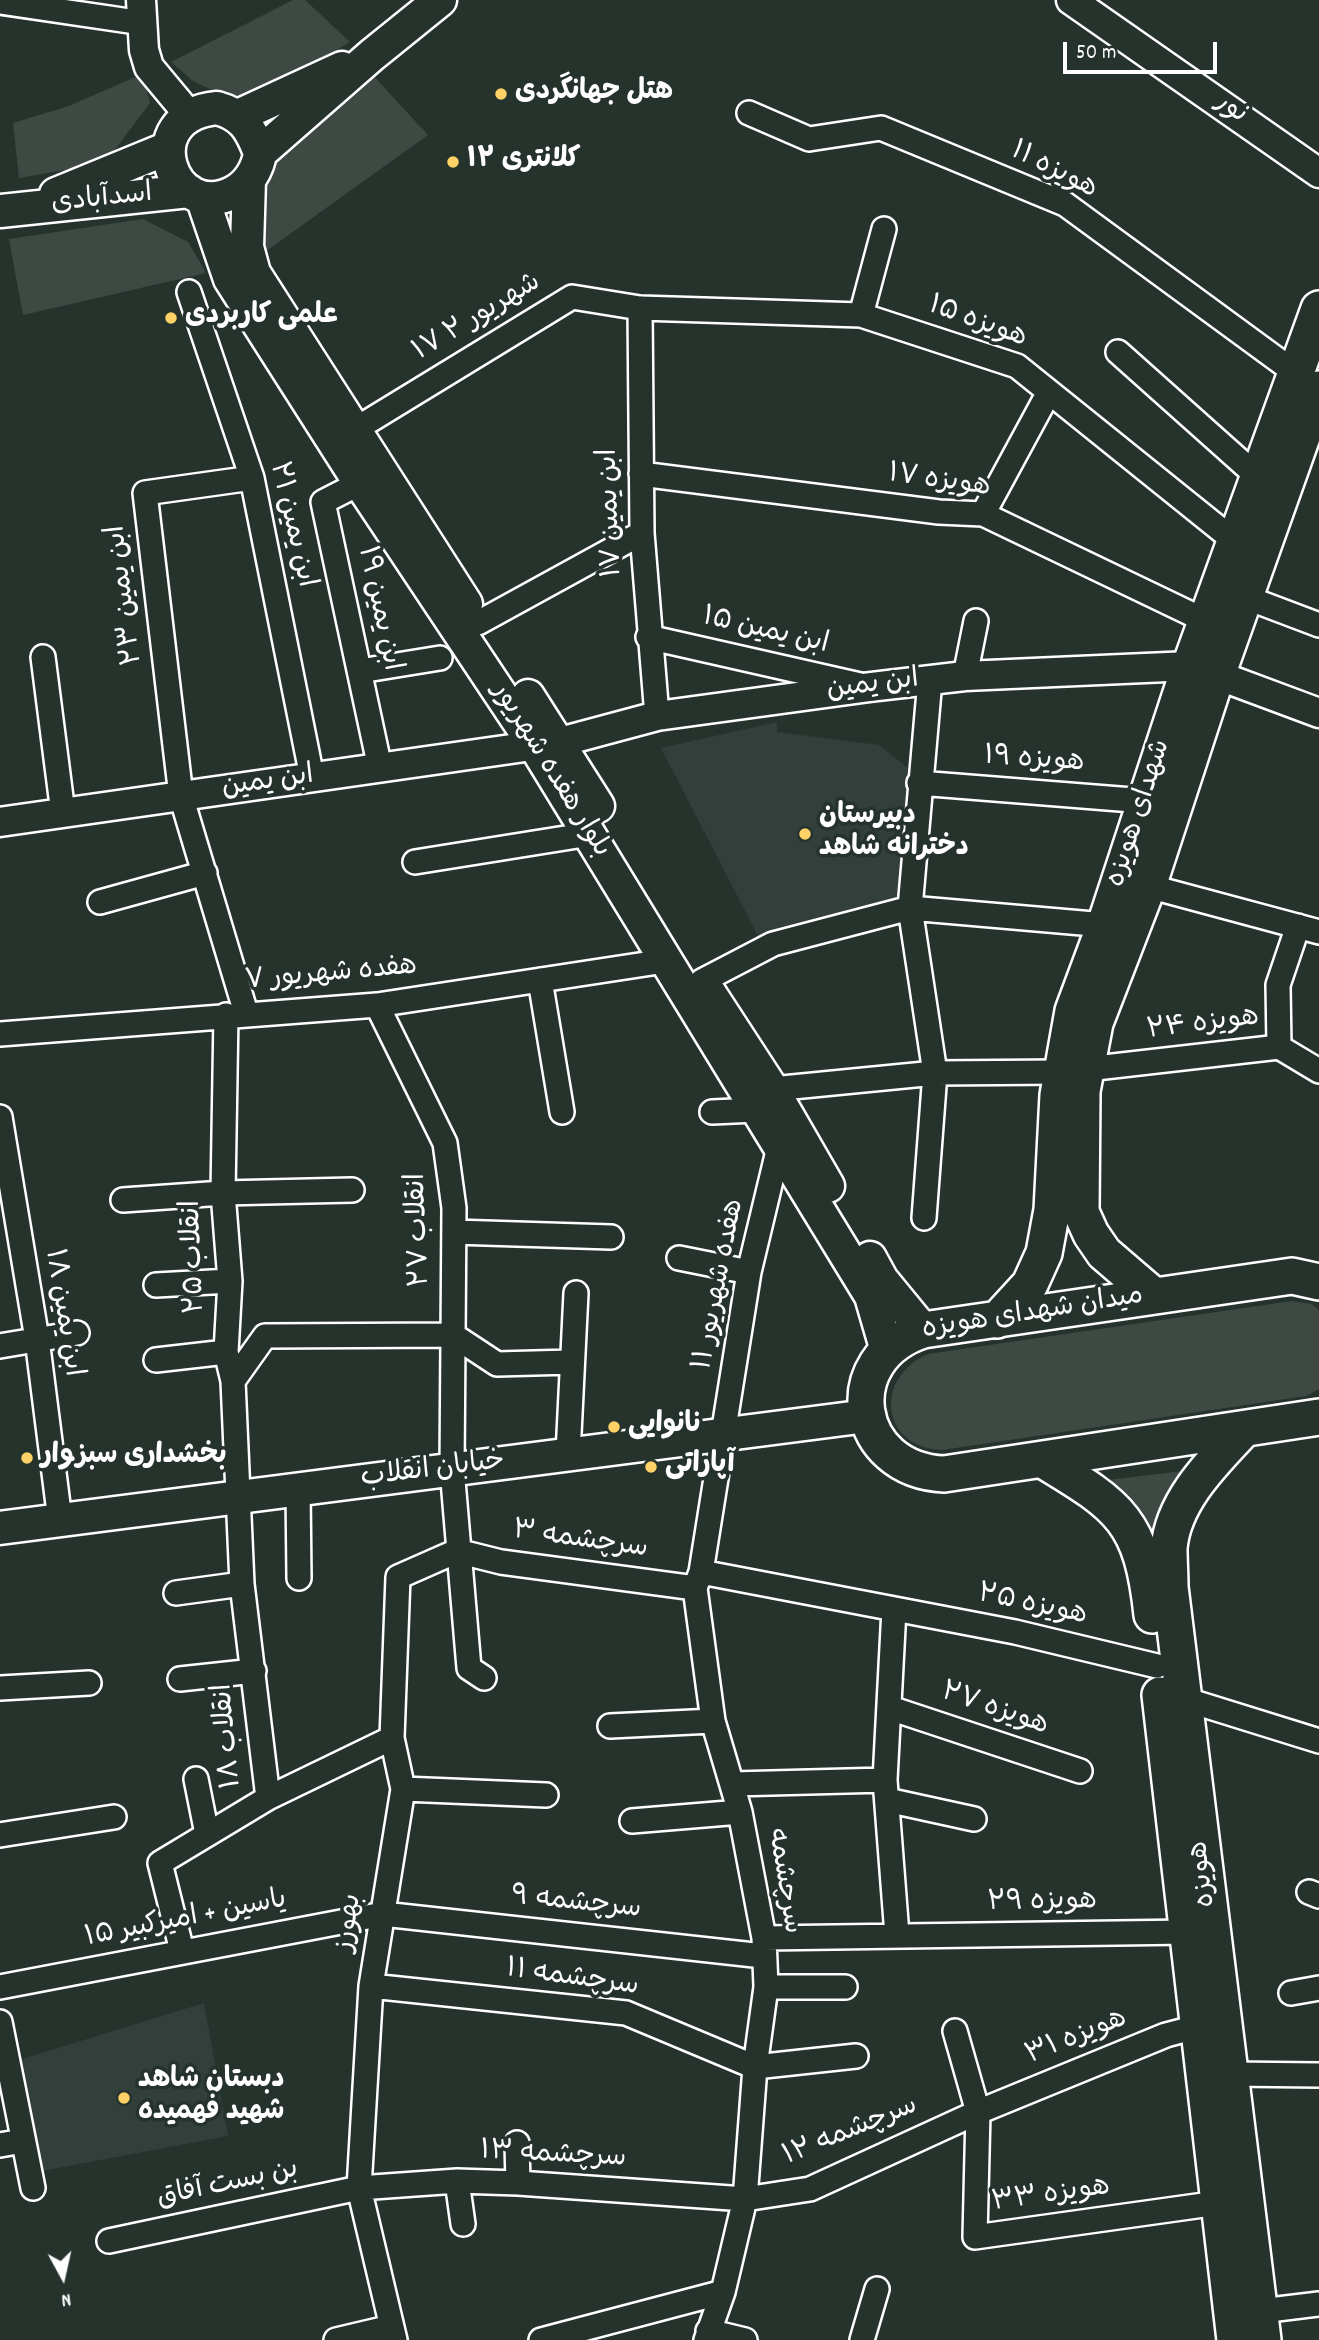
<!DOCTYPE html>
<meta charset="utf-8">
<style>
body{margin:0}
#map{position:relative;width:1319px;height:2340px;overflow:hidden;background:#26332d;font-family:Dekko,sans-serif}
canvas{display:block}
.north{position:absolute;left:28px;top:2242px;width:70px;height:70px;-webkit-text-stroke:5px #26332d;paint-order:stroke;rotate:172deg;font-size:19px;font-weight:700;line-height:28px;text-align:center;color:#fff}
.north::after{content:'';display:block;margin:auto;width:24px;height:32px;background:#fff;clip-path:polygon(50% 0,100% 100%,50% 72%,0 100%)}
.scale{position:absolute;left:1063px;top:42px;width:154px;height:32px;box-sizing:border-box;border:4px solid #fff;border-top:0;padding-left:9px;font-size:21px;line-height:24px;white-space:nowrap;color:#fff;-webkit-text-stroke:5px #26332d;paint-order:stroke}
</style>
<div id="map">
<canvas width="1319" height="2340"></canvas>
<div class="north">N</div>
<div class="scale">50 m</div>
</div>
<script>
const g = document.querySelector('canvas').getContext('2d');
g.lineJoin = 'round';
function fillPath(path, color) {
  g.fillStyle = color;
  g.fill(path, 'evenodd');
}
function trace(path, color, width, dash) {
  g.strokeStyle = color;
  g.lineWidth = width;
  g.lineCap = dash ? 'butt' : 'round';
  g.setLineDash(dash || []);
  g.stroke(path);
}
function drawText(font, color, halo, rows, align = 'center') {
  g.font = font + ' Dekko,"Playpen Sans Arabic",sans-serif';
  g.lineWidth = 7;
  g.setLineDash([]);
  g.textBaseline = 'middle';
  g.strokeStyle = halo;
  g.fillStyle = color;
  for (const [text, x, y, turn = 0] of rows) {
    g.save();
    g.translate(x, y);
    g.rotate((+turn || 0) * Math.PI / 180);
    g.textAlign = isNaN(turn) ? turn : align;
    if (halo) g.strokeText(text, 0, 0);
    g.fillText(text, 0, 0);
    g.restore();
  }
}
fillPath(new Path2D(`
 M777,722V732L879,745L908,768L902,900L758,936L661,748Z
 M204,2003L228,2136L42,2171L19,2060Z`), '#333f3a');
fillPath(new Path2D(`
 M293,0H305L350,42L246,106L193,81L171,62Z
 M368,70L428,135L255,259L256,176Z
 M142,74L150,103L105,163L19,178L13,123L69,106Z
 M143,219L188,242L206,273L23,315L9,239Z
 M1292,1301L1311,1304L1319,1310V1389L1306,1396L942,1450C881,1448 873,1378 928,1354Z
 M1183,1471L1165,1503L1156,1541L1142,1511L1108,1480Z`), '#3e4944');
const minor = new Path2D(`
 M0,2L143,23
 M749,113L809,139L881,128L1065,204L1297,374
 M189,292L252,478L312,777
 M640,308L642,533L657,716
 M861,315L884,229
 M1118,352L1258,477
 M356,429L572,297L640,308L861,315L1017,366L1237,543
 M641,474L939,512L983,514L1208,622
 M360,483L323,502L380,768
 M983,514L1049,392
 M1245,597L1319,625
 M478,623L642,533
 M648,637L860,685
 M43,657L63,813
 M360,671L440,658
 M965,676L976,621
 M919,783L1145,801
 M415,862L590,834
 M1148,886L1319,932
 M100,902L205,873
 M540,980L562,1112
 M702,981L773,944L910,908L1105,925
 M377,1005L445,1143L454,1208L452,1469L469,1668L484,1678
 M246,1013L181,796L145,493L252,478
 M0,1034L377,1005L665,961
 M1279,1047L1278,985L1298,926
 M1087,1069L1279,1047L1319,1071
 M772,1089L935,1073L1061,1072
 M712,1112L756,1110
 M0,1117L37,1339L60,1520
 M123,1200L223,1193L352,1190
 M924,1218L935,1073L910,908L930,680
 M454,1232L611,1237
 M679,1258L749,1272
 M156,1285L230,1281
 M0,1346L77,1333
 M156,1360L226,1352
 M233,1381L265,1336L453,1335L497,1364L571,1362
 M568,1454L576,1293
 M298,1489L299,1578
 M457,1551L501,1562L695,1588
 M701,1572L1015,1632L1157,1666
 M176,1593L242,1584
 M894,1609L885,1780L897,1935
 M180,1679L254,1671
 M0,1688L89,1683
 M1184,1699L1319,1741
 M890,1708L1080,1771
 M610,1726L713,1721
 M196,1779L207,1834
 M733,1784L885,1780
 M403,1789L546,1795
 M268,1798L392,1738
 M887,1800L974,1819
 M632,1821L740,1812
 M0,1835L114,1817
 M1309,1892L1319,1896
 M764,1938L1188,1932
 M182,1951L160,1863L268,1798L242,1584L233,1381L226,1352L230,1281L223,1193L226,1015
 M371,1986L626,2013L755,2067L856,2056
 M0,1987L383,1914L763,1956
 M766,1987H845
 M1291,1993L1319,1988
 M0,2022L33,2188
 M955,2031L978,2112L975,2237L1218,2203
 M1230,2074L1319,2075
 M517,2143L518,2183
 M0,2145L23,2141
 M457,2181L463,2224
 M109,2241L359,2188L457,2181L518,2183L745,2199L810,2189L978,2112L1166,2035L1200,2026
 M1261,2311L1319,2304
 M708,2331L745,2340
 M336,2340L391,2327
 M395,2340L359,2188L371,1986L403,1789L392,1738L398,1577L457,1551
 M541,2340L723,2292
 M706,2340L723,2292L745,2199L755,2067L766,1987L764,1938L740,1812L713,1721L695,1588L701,1572L749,1272L779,1147
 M862,2340L877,2289`);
const tertiary = new Path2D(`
 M141,0L144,50L149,67L189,115
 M1071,0L1319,173
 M1217,675L1319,713
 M0,822L560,742L657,716L870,687L965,676L1190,666`);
const secondary = new Path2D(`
 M217,108C243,115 251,129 260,153C258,169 248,185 234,192C172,225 133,116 217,108Z
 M238,116L342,68
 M260,153L372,55L440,0
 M249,180L247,247L254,273L466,604
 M56,194L168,148
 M202,197L230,279L360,483L535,746L871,1296L887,1351
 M0,211L189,191
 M528,696L598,806
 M705,986L772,1089L828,1186
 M870,1258L882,1280L923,1330
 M0,1528L867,1416`);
const primary = new Path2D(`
 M1319,1282L1292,1276L923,1330C836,1358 853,1470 944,1474L1319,1417
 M1154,1296L1104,1253L1091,1234L1081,1212L1082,1091L1095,1023L1148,886L1217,675L1319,389
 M997,1320L1030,1284L1044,1253L1052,1210L1058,1095L1073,1011L1105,925L1190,666L1319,309
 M1243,1430C1212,1463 1173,1501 1169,1548C1169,1561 1170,1574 1170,1587L1263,2340
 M1043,1460C1121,1507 1142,1521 1152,1615
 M1160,1695L1235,2340`);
trace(minor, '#fff', 28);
trace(tertiary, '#fff', 33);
trace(secondary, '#fff', 37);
trace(primary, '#fff', 40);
trace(minor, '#26332d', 23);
trace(tertiary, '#26332d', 28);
trace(secondary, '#26332d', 32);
trace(primary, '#26332d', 35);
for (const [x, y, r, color] of [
 [501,94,7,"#ffd166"],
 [453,162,7,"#ffd166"],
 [171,318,7,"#ffd166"],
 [805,834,7,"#ffd166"],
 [614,1427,7,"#ffd166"],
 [27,1458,7,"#ffd166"],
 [651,1467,7,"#ffd166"],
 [124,2098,7,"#ffd166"]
]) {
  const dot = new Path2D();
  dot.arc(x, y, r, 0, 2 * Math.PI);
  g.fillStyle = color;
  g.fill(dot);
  trace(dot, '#26332d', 2.5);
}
drawText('bold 28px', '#fff', '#26332d', [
 ["هتل جهانگردی",515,94],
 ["کلانتری ۱۲",467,162],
 ["علمی کاربردی",185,318],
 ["دبیرستان",819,818],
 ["دخترانه شاهد",819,850],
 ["نانوایی",628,1427],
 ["بخشداری سبزوار",41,1458],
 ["آپاراتی",665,1467],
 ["دبستان شاهد",138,2082],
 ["شهید فهمیده",138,2114]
], 'left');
drawText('28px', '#fff', '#26332d', [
 ["نور",1230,110,35],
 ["هویزه ۱۱",1053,172,27],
 ["اسدآبادی",102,201,-6],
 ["۱۷ شهریور ۲",478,319,-31],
 ["هویزه ۱۵",977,324,20],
 ["هویزه ۱۷",939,483,8],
 ["ابن یمین ۱۷",613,513,-92],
 ["ابن یمین ۲۱",290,525,77],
 ["ابن یمین ۲۳",127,595,-97],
 ["ابن یمین ۱۹",377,609,78],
 ["ابن یمین ۱۵",765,633,13],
 ["ابن یمین",873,687,-7],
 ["هویزه ۱۹",1034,762,4],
 ["بلوار هفده شهریور",549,771,58],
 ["ابن یمین",268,784,-8],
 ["شهدای هویزه",1141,814,-72],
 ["هفده شهریور ۷",331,976,-5],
 ["هویزه ۲۴",1203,1026,-7],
 ["انقلاب ۲۷",421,1230,-92],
 ["انقلاب ۲۵",196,1257,-92],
 ["هفده شهریور ۱۱",721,1285,-79],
 ["ابن یمین ۱۸",61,1313,81],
 ["میدان شهدای هویزه",1033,1315,-9],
 ["خیابان انقلاب",433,1472,-7],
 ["سرچشمه ۳",580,1542,8],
 ["هویزه ۲۵",1032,1607,12],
 ["هویزه ۲۷",994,1711,19],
 ["انقلاب ۱۸",230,1736,-95],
 ["هویزه",1205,1874,-97],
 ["سرچشمه",782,1881,81],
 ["هویزه ۲۹",1042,1904,-1],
 ["سرچشمه ۹",576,1905,6],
 ["یاسین + امیرکبیر ۱۵",186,1921,-11],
 ["بهورز",351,1923,-81],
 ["سرچشمه ۱۱",572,1980,8],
 ["هویزه ۳۱",1077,2039,-22],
 ["سرچشمه ۱۲",851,2133,-22],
 ["سرچشمه ۱۳",553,2157,3],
 ["بن بست آفاق",228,2186,-12],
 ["هویزه ۳۳",1051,2197,-8]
]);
</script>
